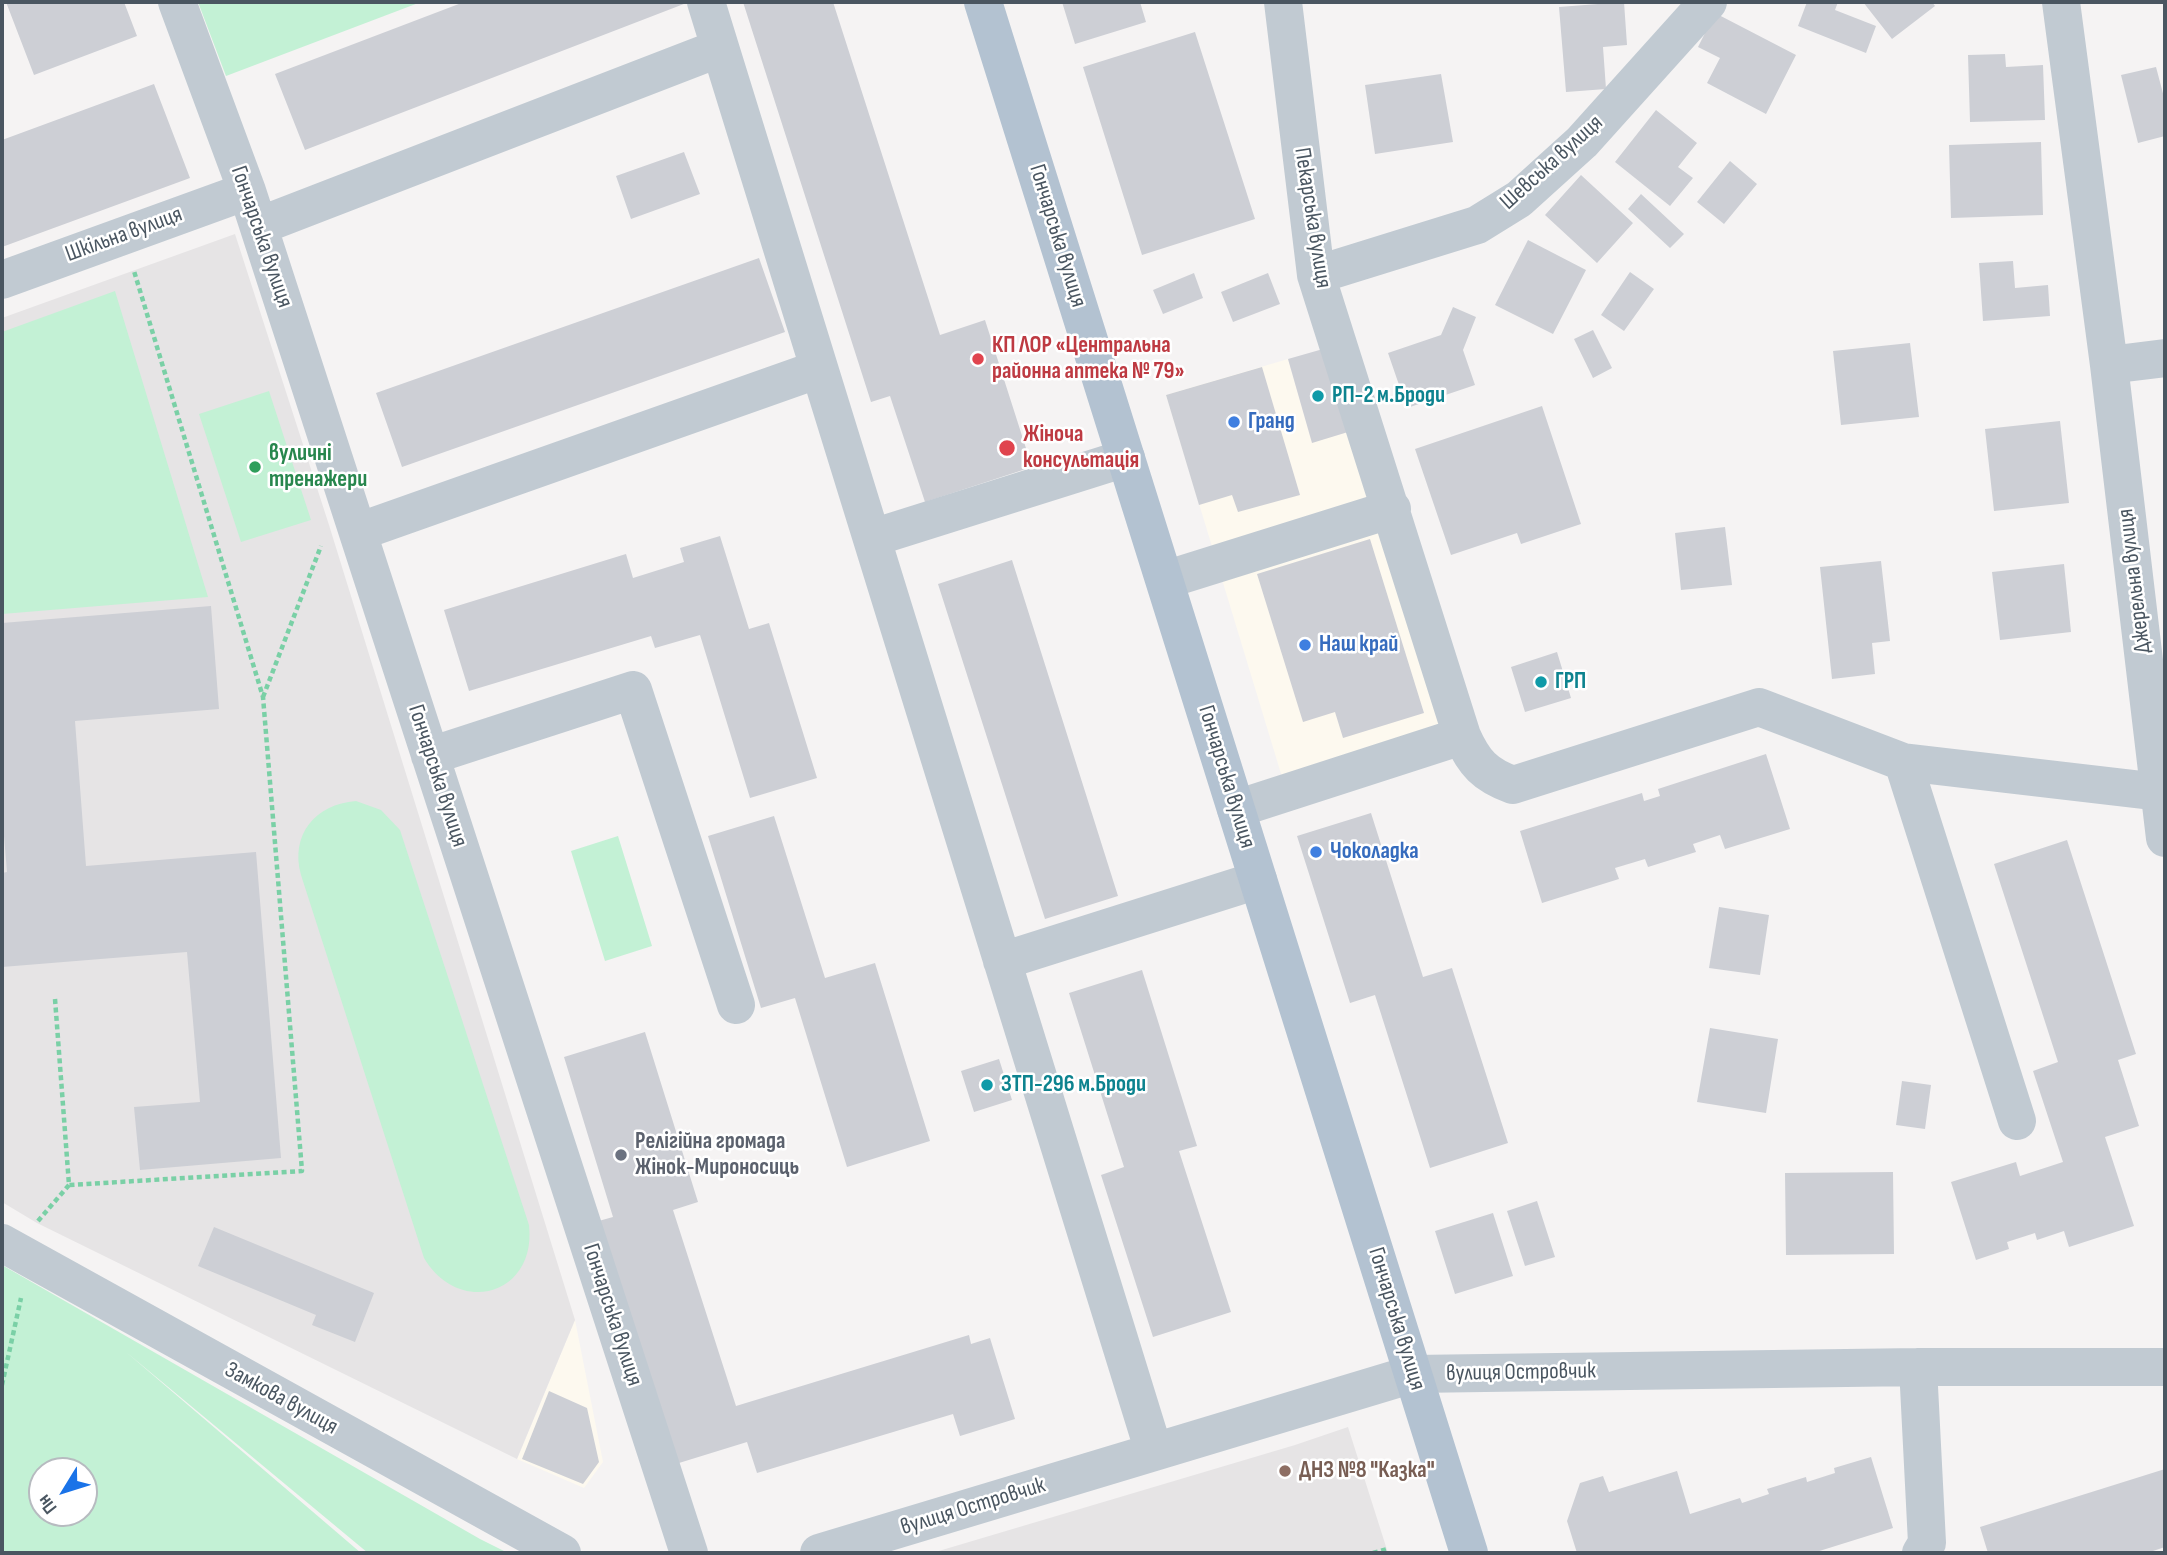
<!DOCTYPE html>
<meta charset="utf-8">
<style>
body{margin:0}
#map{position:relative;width:2167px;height:1555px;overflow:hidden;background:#f5f3f3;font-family:"Sofia Sans Condensed",sans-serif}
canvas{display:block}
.frame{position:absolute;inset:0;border:4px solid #4a5661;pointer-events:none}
.north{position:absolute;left:28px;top:1457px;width:70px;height:70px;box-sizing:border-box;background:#fff;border:2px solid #b7bbc0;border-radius:50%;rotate:232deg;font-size:19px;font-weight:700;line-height:28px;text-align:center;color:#4a5661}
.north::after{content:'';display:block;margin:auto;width:24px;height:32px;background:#1a73e8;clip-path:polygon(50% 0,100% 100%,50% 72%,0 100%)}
</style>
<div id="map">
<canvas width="2167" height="1555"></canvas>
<div class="frame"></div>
<div class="north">Пн</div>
</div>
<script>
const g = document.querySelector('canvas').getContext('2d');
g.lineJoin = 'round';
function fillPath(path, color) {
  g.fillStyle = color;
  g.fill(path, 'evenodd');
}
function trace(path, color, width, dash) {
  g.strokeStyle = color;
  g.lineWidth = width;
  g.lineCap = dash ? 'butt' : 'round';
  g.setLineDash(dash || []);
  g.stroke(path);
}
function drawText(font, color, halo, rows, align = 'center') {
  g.font = font + ' "Sofia Sans Condensed",sans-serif';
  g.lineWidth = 5;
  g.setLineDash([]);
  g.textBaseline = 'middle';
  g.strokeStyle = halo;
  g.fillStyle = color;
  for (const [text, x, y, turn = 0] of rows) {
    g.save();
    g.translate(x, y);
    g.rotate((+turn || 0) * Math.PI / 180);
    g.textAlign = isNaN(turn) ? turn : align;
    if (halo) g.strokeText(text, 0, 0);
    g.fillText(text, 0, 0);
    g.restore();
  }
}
fillPath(new Path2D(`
 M1288,359L1312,442L1348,432L1441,728L1282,777L1166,395Z
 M575,1320L603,1462L584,1488L517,1459Z`), '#fdf9ef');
fillPath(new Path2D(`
 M235,234L329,525L575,1320L517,1459L37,1223L2,1202V318Z
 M1348,1427L1388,1553H932L1295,1445Z`), '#e6e4e5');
fillPath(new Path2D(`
 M198,2H421L226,76Z
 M115,291L208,597L2,614V332Z
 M269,391L311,520L241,542L199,414Z
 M356,801L381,810L400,830L529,1225C537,1295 459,1317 424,1258L301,875C290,835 315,804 356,801Z
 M618,836L652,946L605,961L571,851Z
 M2,1265L480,1539L508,1553H368L126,1352L361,1553H2ZM42,1471H84V1513H42Z`), '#c3f1d5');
fillPath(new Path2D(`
 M6,2H124L137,36L34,75Z
 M464,2H689L305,150L275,74Z
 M743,2H833L940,335L985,320L1032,467L925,502L890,396L871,402Z
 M1062,2H1140L1146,22L1075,44Z
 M1624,2L1627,45L1603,47L1606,89L1566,92L1559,7Z
 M1807,2H1838L1835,10L1876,26L1866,53L1798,26Z
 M1863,2H1932L1935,6L1892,39Z
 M1715,13L1796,55L1766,114L1707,83L1720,58L1698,47Z
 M1195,32L1255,219L1142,255L1083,67Z
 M2005,54L2006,67L2043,65L2045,120L1970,122L1968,55Z
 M2156,67L2165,101V136L2138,143L2121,75Z
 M1441,74L1453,142L1375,154L1365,85Z
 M154,84L190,178L2,247V140Z
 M1656,110L1697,143L1678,167L1693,178L1670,206L1615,162Z
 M2041,142L2043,215L1951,218L1949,145Z
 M684,152L700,194L631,219L616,176Z
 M1730,161L1757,184L1724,224L1697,202Z
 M1581,175L1633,223L1597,263L1545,215Z
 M1641,194L1684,234L1670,248L1628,209Z
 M1528,240L1586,270L1553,334L1495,305Z
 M759,258L785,332L402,467L376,393Z
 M2013,261L2015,288L2048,285L2050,316L1983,321L1979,263Z
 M1630,272L1654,289L1624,331L1601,315Z
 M1194,273L1203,298L1163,314L1153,290Z
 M1268,273L1280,304L1233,322L1221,292Z
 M1453,307L1476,317L1463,350L1475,385L1407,408L1388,353L1441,335Z
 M1593,330L1612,368L1593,378L1574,339Z
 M1910,343L1919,417L1841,425L1833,351Z
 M1323,349L1348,432L1312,443L1288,359Z
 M1262,367L1300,495L1238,512L1232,495L1199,505L1166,395Z
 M1542,406L1581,524L1521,544L1517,533L1451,555L1415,449Z
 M2060,421L2069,503L1994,511L1985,429Z
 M1725,527L1732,585L1681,590L1675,533Z
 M720,536L749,629L769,623L817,778L750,798L700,635L655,648L651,636L469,691L444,610L626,554L633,578L684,562L680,548Z
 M1370,539L1424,713L1343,738L1335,712L1303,722L1257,574Z
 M1012,560L1118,896L1045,919L938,584Z
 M1881,561L1890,641L1872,643L1875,674L1832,679L1820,567Z
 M2064,564L2071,632L2000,640L1992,572Z
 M211,606L219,709L75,721L86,866L256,852L281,1158L140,1170L134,1107L200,1102L187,952L2,967V873L7,872L2,812V623Z
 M1557,652L1571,698L1525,712L1511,667Z
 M1766,754L1790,829L1725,849L1720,835L1693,844L1696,852L1648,867L1645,859L1615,868L1619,879L1542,903L1520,831L1642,793L1644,801L1660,796L1658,789Z
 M1371,813L1423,977L1452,968L1508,1143L1430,1168L1375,995L1350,1003L1297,836Z
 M774,816L825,978L875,963L930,1141L847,1167L795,998L761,1008L708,836Z
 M2067,840L2136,1054L2118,1060L2139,1126L2105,1137L2134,1226L2069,1247L2064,1231L2037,1240L2035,1233L2007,1242L2009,1249L1976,1260L1951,1182L2016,1162L2020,1176L2063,1162L2033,1071L2058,1062L1994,864Z
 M1719,907L1769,915L1760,975L1709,968Z
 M1142,970L1197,1146L1179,1151L1231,1312L1153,1337L1101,1175L1124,1167L1069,993Z
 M1710,1028L1778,1039L1766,1113L1697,1102Z
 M645,1032L698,1202L673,1210L736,1406L969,1335L971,1344L990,1338L1015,1419L960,1436L953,1414L757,1473L747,1442L666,1467L595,1222L613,1217L564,1057Z
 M999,1059L1012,1100L974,1112L961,1071Z
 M1902,1081L1931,1085L1925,1129L1896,1125Z
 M1893,1172L1894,1254L1786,1255L1785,1173Z
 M1537,1201L1555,1257L1525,1266L1507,1211Z
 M1493,1213L1513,1276L1455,1294L1435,1231Z
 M214,1227L374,1293L355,1342L312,1325L316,1315L198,1266Z
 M549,1391L587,1408L599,1462L583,1484L522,1459Z
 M1871,1457L1893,1528L1813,1553H1577L1567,1521L1580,1483L1603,1476L1609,1492L1677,1471L1690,1514L1740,1498L1742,1503L1769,1494L1767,1489L1806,1477L1807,1482L1835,1473L1834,1468Z
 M2165,1469V1547L2147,1553H1988L1980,1527Z`), '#cdcfd5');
trace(new Path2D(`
 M263,697L321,546
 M55,999L69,1185L302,1171L263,697L134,271
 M38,1221L69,1185
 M2,1385L21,1298
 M1373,1553L1387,1549`), '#7ad0a6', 4.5, [5, 3.5]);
trace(new Path2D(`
 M177,2L247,191L689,1553
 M706,2L1154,1452
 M1283,2L1316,275L1462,736C1474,763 1485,775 1513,785L1759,707L1903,762L2160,792
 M2061,2L2109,365L2165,838
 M259,226L720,48
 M1316,275L1477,225L1519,199L1582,142L1708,2
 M2,280L247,191
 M2109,365L2165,358
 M358,532L819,369
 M872,538L1126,458
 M1165,580L1392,509
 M430,756L633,690L736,1005
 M1903,762L2017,1121
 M1236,809L1462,736
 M1002,961L1258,880
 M2,1243L562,1553
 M1918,1367L1927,1543L1921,1553
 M819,1553L1413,1374L1918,1367H2165`), '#c1cad2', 38);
trace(new Path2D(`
 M983,2L1469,1553`), '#b3c2d1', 38);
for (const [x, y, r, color] of [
 [978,359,7,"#e0444e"],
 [1318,396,7,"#0f9aa8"],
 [1234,422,7,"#3f7fe0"],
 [1007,448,9,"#e0444e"],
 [255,467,7,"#2e9e5b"],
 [1305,645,7,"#3f7fe0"],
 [1541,682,7,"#0f9aa8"],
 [1316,852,7,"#3f7fe0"],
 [987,1085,7,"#0f9aa8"],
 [621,1155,7,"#6b7280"],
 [1285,1471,7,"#8d6e63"]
]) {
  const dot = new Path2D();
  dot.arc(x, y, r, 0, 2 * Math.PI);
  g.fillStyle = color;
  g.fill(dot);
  trace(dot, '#fff', 2.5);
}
drawText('23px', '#4a5661', '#fff', [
 ["Шевська вулиця",1552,163,-42],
 ["Пекарська вулиця",1312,218,81],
 ["Шкільна вулиця",124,235,-20],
 ["Гончарська вулиця",1057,236,73],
 ["Гончарська вулиця",261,237,71],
 ["Джерельна вулиця",2135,581,-97],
 ["Гончарська вулиця",437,776,72],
 ["Гончарська вулиця",1226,777,73],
 ["Гончарська вулиця",612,1315,72],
 ["Гончарська вулиця",1396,1319,73],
 ["вулиця Островчик",1521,1373,-1],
 ["Замкова вулиця",281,1399,29],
 ["вулиця Островчик",973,1507,-17]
]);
drawText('bold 23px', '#be3a42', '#fff', [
 ["КП ЛОР «Центральна",992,346],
 ["районна аптека № 79»",992,372],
 ["Жіноча",1023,435],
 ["консультація",1023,461]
], 'left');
drawText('bold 23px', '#0d838f', '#fff', [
 ["РП-2 м.Броди",1332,396],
 ["ГРП",1555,682],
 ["ЗТП-296 м.Броди",1001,1085]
], 'left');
drawText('bold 23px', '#366cbe', '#fff', [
 ["Гранд",1248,422],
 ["Наш край",1319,645],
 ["Чоколадка",1330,852]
], 'left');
drawText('bold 23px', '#27864d', '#fff', [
 ["вуличні",269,454],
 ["тренажери",269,480]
], 'left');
drawText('bold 23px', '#5b616d', '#fff', [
 ["Релігійна громада",635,1142],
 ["Жінок-Мироносиць",635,1168]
], 'left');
drawText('bold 23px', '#785e54', '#fff', [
 ["ДНЗ №8 \"Казка\"",1299,1471]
], 'left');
</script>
